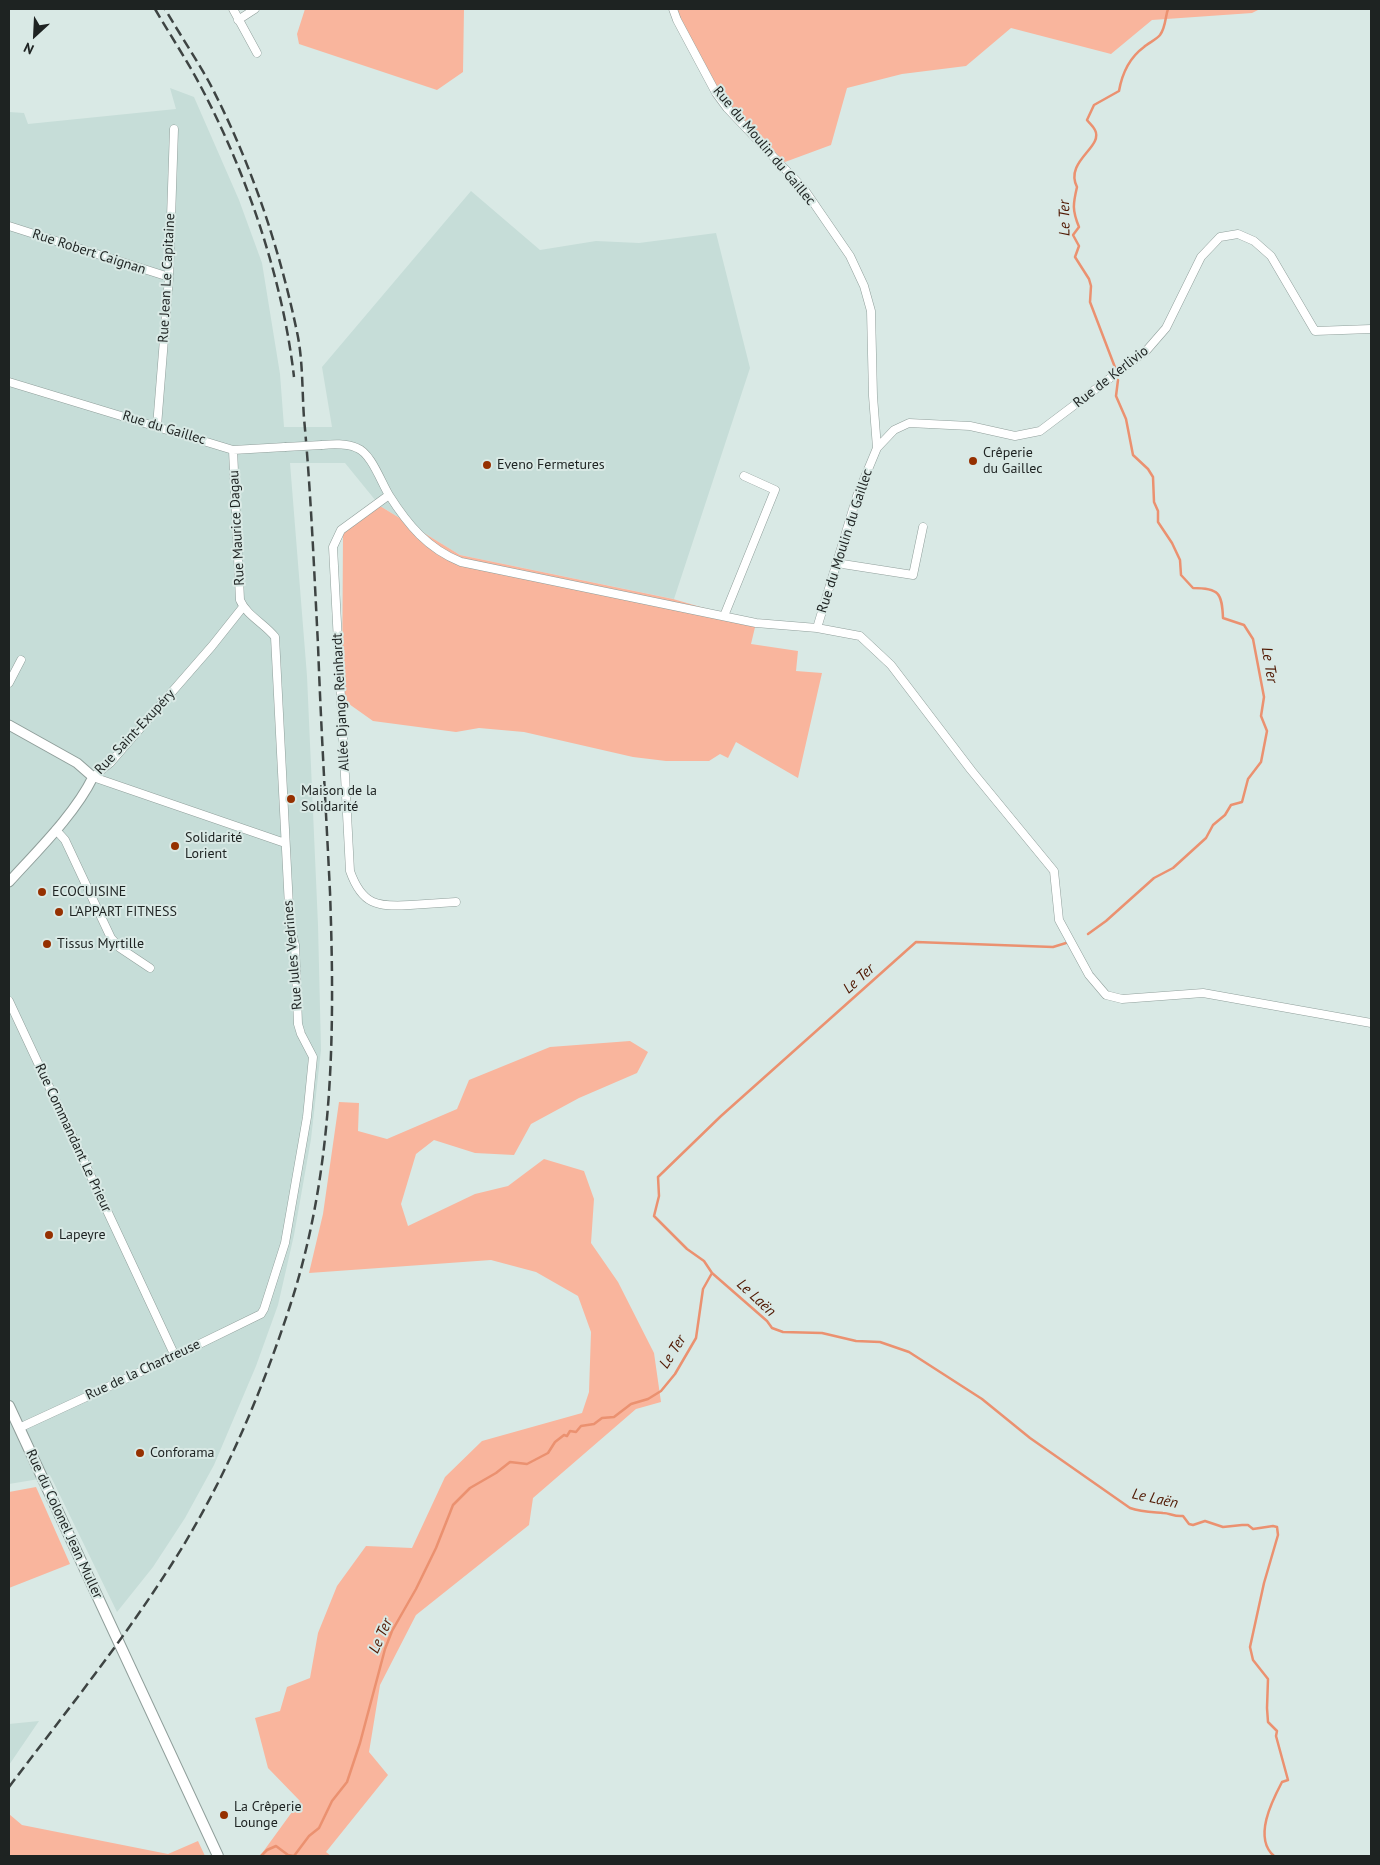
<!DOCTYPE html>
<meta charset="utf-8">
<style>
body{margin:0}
#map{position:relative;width:1380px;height:1865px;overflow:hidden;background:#d9e9e5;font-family:"PT Sans",sans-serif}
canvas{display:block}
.frame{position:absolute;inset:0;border:10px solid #1e2322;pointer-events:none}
.north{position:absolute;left:10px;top:10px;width:50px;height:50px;-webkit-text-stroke:4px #d9e9e5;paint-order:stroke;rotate:205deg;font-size:14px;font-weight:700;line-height:20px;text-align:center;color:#1e2322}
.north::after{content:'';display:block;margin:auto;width:18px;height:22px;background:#1e2322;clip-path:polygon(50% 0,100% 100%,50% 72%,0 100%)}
</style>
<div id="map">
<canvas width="1380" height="1865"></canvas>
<div class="frame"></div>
<div class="north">N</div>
</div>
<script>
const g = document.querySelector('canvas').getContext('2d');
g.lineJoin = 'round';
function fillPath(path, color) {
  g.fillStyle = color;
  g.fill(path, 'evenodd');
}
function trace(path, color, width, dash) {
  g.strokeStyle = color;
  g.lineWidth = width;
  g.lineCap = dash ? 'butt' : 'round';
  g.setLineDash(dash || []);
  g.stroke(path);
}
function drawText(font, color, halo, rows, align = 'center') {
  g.font = font + ' "PT Sans",sans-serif';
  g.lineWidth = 4;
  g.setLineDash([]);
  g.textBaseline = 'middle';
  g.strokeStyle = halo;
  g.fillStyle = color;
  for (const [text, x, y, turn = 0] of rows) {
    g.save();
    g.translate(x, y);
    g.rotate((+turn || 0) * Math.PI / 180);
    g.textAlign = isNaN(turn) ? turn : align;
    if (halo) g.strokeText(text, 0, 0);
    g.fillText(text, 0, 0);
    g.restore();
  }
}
fillPath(new Path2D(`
 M170,88L194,97L239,200L262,263L280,374L284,427H332L322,367L471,191L540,250L596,241L639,243L716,233L750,368L674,599L460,555L380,506L345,463H290L307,676L318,925L321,1050L311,1139L294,1235L278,1305L256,1366L214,1465L185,1518L153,1567L117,1612L51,1477L9,1484V112L24,113L28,124L176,109Z
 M39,1721L9,1765V1724Z`), '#c6ddd8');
fillPath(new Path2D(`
 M305,9H464L463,72L437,90L299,44L297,34Z
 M677,9H1260L1252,13L1152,20L1111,54L1011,28L966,66L902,74L847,88L831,145L785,162C762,139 738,117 719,91C704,69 686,34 677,9Z
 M380,506L460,555L673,599L756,623L751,644L798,651L796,671L822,673L798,778L736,742L728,758L720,754L709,761H666L633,757L524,732L479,728L456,732L373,721L342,699L343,533Z
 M630,1041L648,1052L637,1073L579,1098L531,1124L514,1155L475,1153L434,1140L416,1154L401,1204L408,1226L475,1194L508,1186L544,1159L584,1171L594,1199L591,1243L618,1282L654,1353L661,1402L636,1409L533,1498L529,1525L416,1615L380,1685L369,1752L388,1775L326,1852L331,1856H260L300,1801L268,1768L255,1718L280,1711L287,1687L310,1678L318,1633L337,1586L366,1546L412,1548L445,1477L482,1441L582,1413L589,1392L591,1332L578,1296L536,1272L491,1260L309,1273L323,1214L339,1102L359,1103L358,1131L387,1139L457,1109L469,1080L550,1047Z
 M36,1487L70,1564L9,1588V1492Z
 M9,1814L22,1825L168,1854L198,1841L205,1856H9Z`), '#f9b59d');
trace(new Path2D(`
 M1116,370L1090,302L1091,286L1089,279L1075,257L1079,246L1073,235L1079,227C1072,210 1073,204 1077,187C1064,161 1104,147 1095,130C1093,126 1089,123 1087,120L1094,105L1119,91C1122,74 1129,58 1144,47C1148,43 1156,40 1160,35C1166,27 1165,17 1168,9
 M1088,934L1106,921L1154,878L1173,868L1206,838L1213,825L1225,815L1231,805L1242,802L1248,779L1261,762L1267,731L1261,716L1264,697L1253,639L1244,625L1223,618C1222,593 1219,588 1193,588L1181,575L1180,560L1172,543L1158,522V511L1154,502L1153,477L1148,469L1133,455L1126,419L1116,396L1118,380
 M1066,943L1053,947L916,942L721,1116L658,1177L659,1196L654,1216L687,1249L704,1261L712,1273L767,1321L772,1328L783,1332L822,1333L856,1341L880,1342L909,1352L982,1399L1030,1438L1130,1508C1141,1512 1151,1512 1163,1513C1170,1513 1174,1517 1183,1516L1189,1524L1193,1525L1205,1521L1223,1527L1242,1525H1248L1253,1529L1273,1526L1277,1527L1278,1535L1264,1583L1250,1647L1253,1660L1268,1679L1267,1708L1268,1722L1277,1731L1276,1736L1288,1780L1282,1782C1272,1801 1253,1838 1274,1856
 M261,1856L267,1850L276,1846L288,1855L294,1856L309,1836L319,1828L332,1801L347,1782L360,1743L385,1649L392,1631L416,1589L436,1548L453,1505L470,1488L496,1473L510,1462L527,1464L548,1453L555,1442L564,1435L567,1436L570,1431L576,1432L581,1426L594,1424L602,1418L614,1417L631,1404L648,1399L661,1391L675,1374L696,1338L703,1289L712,1273`), '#eb9170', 2.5);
const minor = new Path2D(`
 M233,9L257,53
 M673,9L677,20L716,93L727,108L804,189L850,256L864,286L871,311L873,396L877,448L857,496L817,628
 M238,20L255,9
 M9,226L169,277
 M9,382L233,450L285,447
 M157,426L169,277L174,129
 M322,445C333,444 346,443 357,448C371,453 381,482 389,495C408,525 428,549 461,562L756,623L817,628L860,636L891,665L971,770L1054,871L1059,920L1089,975L1106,995L1122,999L1203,993L1371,1023
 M877,448L894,430L909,423L970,426L1015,436L1040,431L1146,351L1166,328L1201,257L1220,237L1238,234L1254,241L1271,256L1315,331L1371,329
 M389,495L341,530L333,547L350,871C362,905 377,907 410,905C425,904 441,903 456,902
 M836,563L913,575L923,527
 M724,616L775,490L744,476
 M9,683L21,660
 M93,777L110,763L212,646L243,607
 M93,777L285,843
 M56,830L65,840L111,938L120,948L150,968
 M9,1001L175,1356
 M19,1428L175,1356L261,1314L264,1309L285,1243L307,1117L313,1057L301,1034L298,1024L295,945L290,926L275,637C265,624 246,615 240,600L233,450`);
const tertiary = new Path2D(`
 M9,725L77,763L93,777C75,814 37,851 9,882`);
const secondary = new Path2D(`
 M9,1406L218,1856`);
trace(minor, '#909f9b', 9);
trace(tertiary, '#909f9b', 11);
trace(secondary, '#909f9b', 12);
trace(minor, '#fff', 8);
trace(tertiary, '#fff', 9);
trace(secondary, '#fff', 10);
trace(new Path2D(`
 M155,9C170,35 187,60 201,87C247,174 283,280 294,377
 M9,1787C62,1717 118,1647 166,1573C220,1491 259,1400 290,1306C334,1171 335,1033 330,892C326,810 321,728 318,645C314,569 311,493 304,418C302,390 303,360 297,332C279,246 250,160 209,82C195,57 179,33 165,9`), '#3e4443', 2.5, [10, 5]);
const minorBridge = new Path2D(`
 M285,447L322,445`);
trace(minorBridge, '#909f9b', 9, []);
trace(minorBridge, '#fff', 8);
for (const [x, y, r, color] of [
 [973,461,5,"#953000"],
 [487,465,5,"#953000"],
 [291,799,5,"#953000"],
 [175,846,5,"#953000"],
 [42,892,5,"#953000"],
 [59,912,5,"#953000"],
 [47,944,5,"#953000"],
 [49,1235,5,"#953000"],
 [140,1453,5,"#953000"],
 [224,1815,5,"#953000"]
]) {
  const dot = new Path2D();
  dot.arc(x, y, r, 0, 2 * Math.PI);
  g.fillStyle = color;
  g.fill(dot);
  trace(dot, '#d9e9e5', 2);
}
drawText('14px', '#1e2322', '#d9e9e5', [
 ["Rue du Moulin du Gaillec",764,146,50],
 ["Rue Robert Caignan",89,252,18],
 ["Rue Jean Le Capitaine",167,278,-87],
 ["Rue de Kerlivio",1111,377,-38],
 ["Rue du Gaillec",164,428,17],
 ["Rue Maurice Dagau",237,528,-93],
 ["Rue du Moulin du Gaillec",845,541,-72],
 ["Allée Django Reinhardt",341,702,-93],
 ["Rue Saint-Exupéry",135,732,-47],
 ["Rue Jules Vedrines",293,955,-95],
 ["Rue Commandant Le Prieur",73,1138,65],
 ["Rue de la Chartreuse",143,1370,-25],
 ["Rue du Colonel Jean Muller",64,1524,65]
]);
drawText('14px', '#1e2322', '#d9e9e5', [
 ["Crêperie",983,453],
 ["du Gaillec",983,469],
 ["Eveno Fermetures",497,465],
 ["Maison de la",301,791],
 ["Solidarité",301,807],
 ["Solidarité",185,838],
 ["Lorient",185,854],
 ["ECOCUISINE",52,892],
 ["L'APPART FITNESS",69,912],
 ["Tissus Myrtille",57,944],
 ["Lapeyre",59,1235],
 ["Conforama",150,1453],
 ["La Crêperie",234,1807],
 ["Lounge",234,1823]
], 'left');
drawText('italic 15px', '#501802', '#d9e9e5', [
 ["Le Ter",1065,218,-91],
 ["Le Ter",1269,665,80],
 ["Le Ter",859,979,-42],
 ["Le Laën",756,1298,43],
 ["Le Ter",673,1352,-58],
 ["Le Laën",1155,1499,12],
 ["Le Ter",381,1636,-66]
]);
</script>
